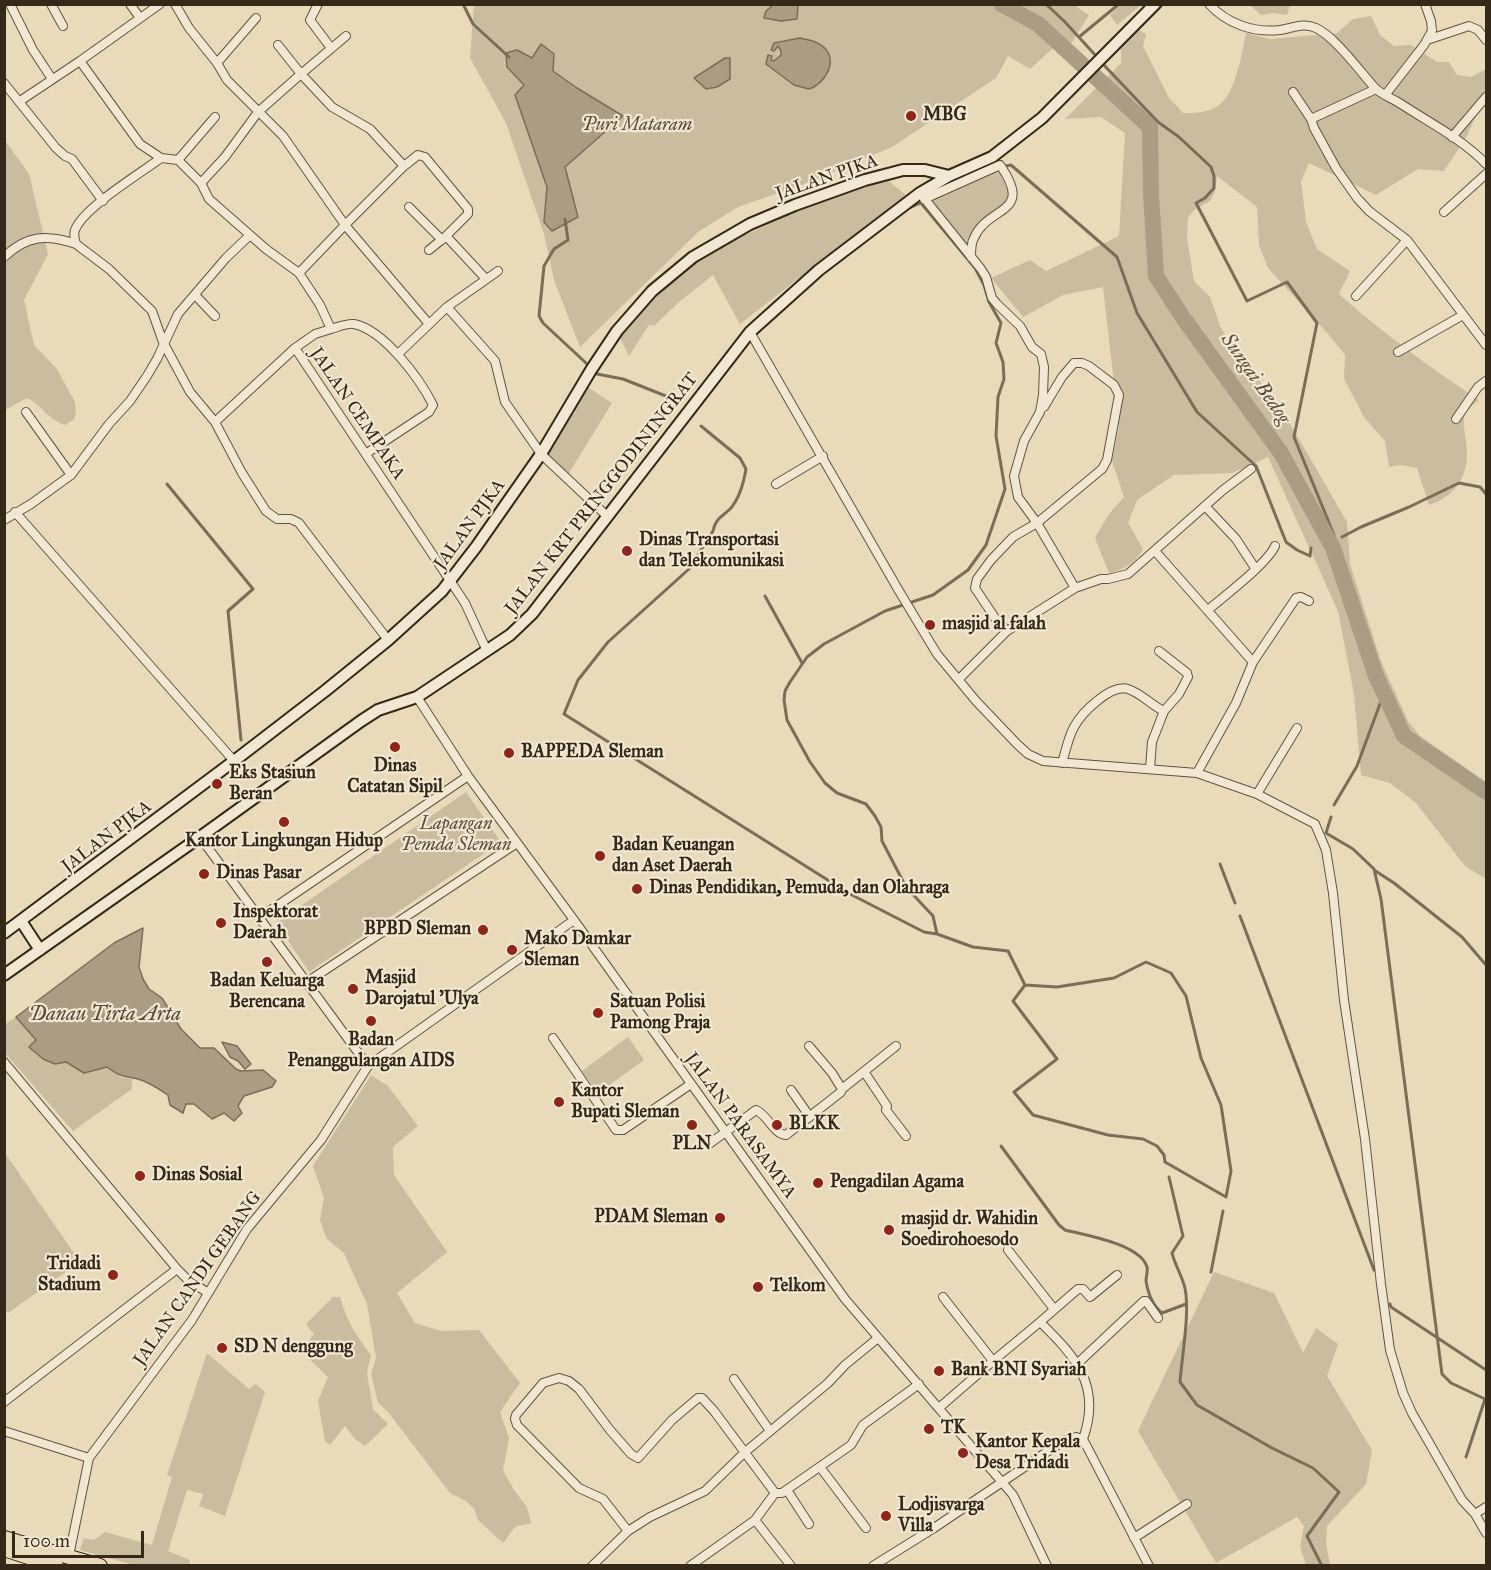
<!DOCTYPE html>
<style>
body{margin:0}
#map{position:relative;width:1491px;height:1570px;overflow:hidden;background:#e9dab9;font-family:"IM FELL Great Primer",serif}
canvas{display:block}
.frame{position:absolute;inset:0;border:6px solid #342819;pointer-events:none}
.scale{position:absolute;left:12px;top:1531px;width:132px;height:27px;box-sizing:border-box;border:3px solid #342819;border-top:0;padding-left:8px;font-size:18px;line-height:21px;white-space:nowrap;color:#342819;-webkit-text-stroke:4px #f1e7d2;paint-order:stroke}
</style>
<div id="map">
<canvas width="1491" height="1570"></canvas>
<div class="frame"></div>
<div class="scale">100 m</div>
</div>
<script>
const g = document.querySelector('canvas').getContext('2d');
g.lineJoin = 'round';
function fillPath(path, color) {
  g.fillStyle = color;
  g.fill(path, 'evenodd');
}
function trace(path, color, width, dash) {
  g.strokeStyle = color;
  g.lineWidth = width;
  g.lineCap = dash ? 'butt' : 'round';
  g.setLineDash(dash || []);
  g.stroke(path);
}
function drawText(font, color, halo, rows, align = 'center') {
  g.font = font + ' "IM FELL Great Primer",serif';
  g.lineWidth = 4.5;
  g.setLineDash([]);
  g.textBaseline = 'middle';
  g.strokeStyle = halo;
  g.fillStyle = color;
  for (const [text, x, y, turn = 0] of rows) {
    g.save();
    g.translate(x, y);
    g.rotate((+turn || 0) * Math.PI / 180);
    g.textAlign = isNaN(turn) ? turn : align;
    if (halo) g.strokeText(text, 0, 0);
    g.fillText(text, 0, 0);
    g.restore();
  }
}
fillPath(new Path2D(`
 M950,4L953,6L954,4H1079L1077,7L1089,15L1067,50L1059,43L1030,69L1008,56L996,78L892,147L807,183L738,207L698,232L580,347L554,280L544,234L506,123L470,58L474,5Z
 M1121,4H1141V5L1117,25L1110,15Z
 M1250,5H1290L1287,15L1273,13L1261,15Z
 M1371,16L1380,35L1394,46L1411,45L1437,62H1449L1457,75L1471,77L1486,69V91L1467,136L1444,171L1418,169L1376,195L1309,163L1301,181L1306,222L1317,249L1350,271L1339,294C1383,333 1429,367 1479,400C1475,404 1467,408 1465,413C1462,423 1465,432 1466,442C1471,471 1458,496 1429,505L1417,468L1401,465L1389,467L1385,441L1364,417L1344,379L1345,355L1329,335L1268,268L1259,245L1257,207L1217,176L1215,192L1210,201L1194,210L1188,218L1187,238L1194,281L1210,297L1220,326L1235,352L1255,373L1268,395L1281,408L1347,522L1350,564L1381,661L1408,721L1420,736L1486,782V879L1465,866L1416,803L1390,783L1361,775L1354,694L1338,611L1268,457L1232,473L1174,475L1137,500L1128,523L1143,549C1135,564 1125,569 1109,573L1095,538L1109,514L1124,497L1112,461L1119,427L1103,287L1063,295L1023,317L991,278L1030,260L1046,271L1119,236L1125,133L1101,117L1065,119L1121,63V45L1132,36L1138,29L1146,34L1143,46L1169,98L1183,113C1194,113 1206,113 1216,107C1235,97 1242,53 1246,33L1270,39L1337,33L1353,19Z
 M4,139L29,174L48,254L24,300L34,345L57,369L75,402L76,412L74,419L65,425C48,420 42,405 27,398L5,410Z
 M997,166L1011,187L1012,197L980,229L971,257L925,201Z
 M887,180L906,195L740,324L713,275L679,302L654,326L649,325L629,356L619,336L652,298L686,269L718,248L798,210Z
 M583,384L612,403L566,478L541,454Z
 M466,792L501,842L309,972L276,923Z
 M16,1017L36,1040L29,1047L55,1064L66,1062L84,1073L108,1066L120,1077L132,1079V1089L73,1131L5,1053L4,1025Z
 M628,1037L644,1060L598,1093L582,1071Z
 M371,1075L388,1086L418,1126L393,1147L394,1175L447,1252L397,1293L415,1323L441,1331L479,1330L520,1383L500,1412L509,1438L503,1470L514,1490L527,1507L531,1523L515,1527L503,1543L478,1520L474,1509L466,1501L450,1493L388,1412L378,1403L371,1374L376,1358L367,1304L344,1253L327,1239L320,1220L324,1198L313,1166Z
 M5,1153L80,1262L8,1313L4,1308Z
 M1214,1272L1274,1293L1303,1353L1316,1328L1338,1344L1327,1376L1372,1450L1366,1484L1327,1526L1326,1542L1330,1565H1306L1300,1547L1304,1526L1297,1517L1216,1563L1138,1431Z
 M333,1297H340C346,1320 357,1337 371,1355L367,1373L373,1409L388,1424L365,1446L355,1439L345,1426L330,1445L325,1441L318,1401L328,1377L301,1351L314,1334L306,1324Z
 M207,1353L249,1389L256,1384L265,1392L225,1516L199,1506L203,1494L187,1490L168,1551L190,1560L189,1565H134L80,1550L84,1538L94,1540L105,1532L152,1545L172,1477L167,1475Z`), '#cabc9e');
const water = new Path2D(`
 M774,4L798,5L797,19L781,21L764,18L766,11Z
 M800,38C806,40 814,40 819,44C841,56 827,83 809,89L794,85L766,64L768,55L772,56L771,60L774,61L781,55V51L778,46L774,51L771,50L774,43Z
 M541,44L554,54L553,71L577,88L623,116L565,167L578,217L552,231L544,222L547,187L515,95L524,85L507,67L506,53L517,50L532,58Z
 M725,58H730V79L717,87L706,89L694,78Z
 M143,928L139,967L143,979L149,989L162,998L181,1029L200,1048H214L236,1069L241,1071L263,1070L276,1081L272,1087L244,1096L238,1106L242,1113L234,1121L224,1113L212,1119L194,1104H186L183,1113L170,1105L168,1095C159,1089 149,1082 138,1079C122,1075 122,1078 107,1067L84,1073L66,1062L55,1064L43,1059L29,1047L36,1040L16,1017L114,943Z
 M222,1042L237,1046L251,1064L245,1069L238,1061L230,1057Z`);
fillPath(water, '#ab9d83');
trace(water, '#7b6e59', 1.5);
trace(new Path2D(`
 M463,4L473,24L509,57
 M1046,4L1065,22L1097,57
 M1079,37L1119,4
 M1101,62L1158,122L1179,137L1211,167L1214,176V188L1205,198L1196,203L1247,301L1287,282L1317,323L1294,437L1334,535
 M1103,64L1163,4
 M1006,166L1011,165L1117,257L1137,313L1197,412L1256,466L1286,542L1297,550L1310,556L1311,548
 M929,201L996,171
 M921,203L975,268L984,285L989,302L1001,323L996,343L1003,362L1004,379L998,397L996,436L1005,489L986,545L968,570L933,595L885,611L824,644L807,657L790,682L785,691L784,700L787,720L810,762L825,783L837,793L866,804L875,816L881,827L882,841L906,887L933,916L937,934
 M907,209L923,202
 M565,219L568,240L554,249L544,266L539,316L543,323L586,363
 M597,374L623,379L676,400
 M701,426L740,458L746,469C744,481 739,499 730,509C722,517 715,519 713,531L689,569L608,642L578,680L564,714L850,894L924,932L937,934L973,947L1008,951L1025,985L1057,987L1114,978L1146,962L1171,973L1186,996L1201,1058L1221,1105L1231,1171L1226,1197L1165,1162L1164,1155L1157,1146L1143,1139L1108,1135L1033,1115L1014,1092L1057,1059L1013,1001L1025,985
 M167,484L253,589L228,611L241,740
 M1342,537L1361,527L1409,507L1459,483L1480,487L1486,494
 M765,596L802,663
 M1334,805L1357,766L1384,693
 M1331,817L1326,833L1353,849L1374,869L1381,899L1442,1374L1451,1383L1485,1399L1466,1457
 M1220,864L1235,903
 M1374,870L1394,883L1462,937L1486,965
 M1240,916L1374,1270
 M1001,1146L1059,1225L1065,1230C1085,1235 1140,1244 1147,1267C1148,1271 1146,1277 1146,1281C1148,1293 1153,1306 1162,1313L1186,1304
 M1169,1177L1183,1236L1172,1253C1175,1265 1182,1276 1185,1288C1190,1313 1182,1355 1180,1382L1197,1405L1272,1448L1313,1468L1339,1492L1307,1536L1322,1566
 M1211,1272L1223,1211
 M1390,1304L1391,1307L1486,1370`), '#7b6e59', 3);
trace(new Path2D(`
 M1001,4L1038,24L1150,127L1151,194L1156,276L1184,319L1281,453L1333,548L1376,676L1404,736L1486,792`), '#ab9d83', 16);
const street = new Path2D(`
 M10,4L33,50L52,79
 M51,4L63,26
 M130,4L140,18
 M160,4L80,61L140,144L161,158L178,160L201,183L209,199L266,249L299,273
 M175,4L189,28L217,63L227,80L283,136L345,225L299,273L320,305L331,329L315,334L295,348L465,603L487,651
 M318,4L310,20L331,48
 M1209,4C1227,24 1254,33 1280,30C1293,28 1303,22 1316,28C1334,36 1360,71 1374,87C1380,94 1392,98 1401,104C1430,123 1462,139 1486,164
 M1427,40L1469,26L1478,30L1486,40
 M278,45L301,74L346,36
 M217,63L256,18
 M4,83L56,148L65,156L72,159L103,201
 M1376,89L1311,119L1314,128L1336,168L1357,198L1369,211L1407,240L1486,345
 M1293,92L1311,119
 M1386,94L1424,45L1432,31L1431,21L1425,4
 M20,101L80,61
 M1452,137L1486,97
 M161,158C141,173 83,208 75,230C73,235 75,239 76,244L109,269L152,311L163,342L190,392L215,422L242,473L266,511L277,519H291L299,523L388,640
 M178,160L215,117
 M404,166L418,155L425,157L468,209V214L446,236L486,279
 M201,183L225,157L258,112L301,74L332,107L370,129L404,166L345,225L429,324
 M920,193L981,269L986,277L992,298L997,304L1020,326L1032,347L1041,354L1044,367L1043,395L1040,412L1024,441L1014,476L1018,497L1037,523L1075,588
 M924,199L1000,165C1035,215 988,205 974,238C971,243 971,251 971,257
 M409,207L442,240
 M1444,212L1486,174
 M429,250L445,237
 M4,257C27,235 47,234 76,244
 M195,295L215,316
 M1356,296L1407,240
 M447,307L498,271
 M331,329C338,327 347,323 354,324C384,330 420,379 433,405L429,412L367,453
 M750,332L899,591L937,654L976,701L1017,744L1028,754L1043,761L1197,773L1257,794L1315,824L1326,850L1333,893L1344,1000L1365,1139L1381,1284L1390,1350L1403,1393L1412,1413L1462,1500L1475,1514L1486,1533
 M1398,352L1463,315
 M398,354L447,307L495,361L505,402L541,454L608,517
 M26,412L71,475
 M1456,419L1478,387L1486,381
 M215,422L295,348
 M776,484L823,456
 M1205,506L1236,539L1255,568
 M15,512L234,761
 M4,520L31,504L71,475L109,424L130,401L147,376L157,359L178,314L226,258L250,235
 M1155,551L1253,662L1236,703L1197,773
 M1208,610C1224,596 1267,564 1275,546
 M1007,631L995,618L975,588L977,579L991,560L1013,537L1037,523L1102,469L1107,460L1119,395L1114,385L1089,366L1082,363H1074L1062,377L1044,407
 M1159,651L1187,673L1188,677L1179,694L1164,711
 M1253,662L1296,598L1301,597L1309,601
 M959,679L1007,631L1075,588L1101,579H1108L1128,574L1223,490L1251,469
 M417,697L468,776L574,920L845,1299L1013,1495L1047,1566
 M1062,763C1066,750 1068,738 1074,727C1082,712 1111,684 1128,689C1141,693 1152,706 1164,711L1152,742L1150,769
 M1257,794L1297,728
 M200,837L368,1066
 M259,918L468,776
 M307,982L517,843
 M553,1038L616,1130H623L691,1084
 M4,1062L177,1269L187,1279L208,1293
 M865,1073L887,1106L886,1110L906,1136
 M842,1089L896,1046
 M791,1090L810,1117
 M709,1144L756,1110C768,1115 773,1134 786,1135L841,1092L842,1089L832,1073L809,1046
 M1008,1250L1054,1309
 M1040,1322L1078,1289H1083L1090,1297L1117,1275
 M993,1361L1040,1322C1076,1357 1102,1386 1083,1439
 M1077,1364L1144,1301H1146L1158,1318
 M734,1379L770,1431
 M4,1402L177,1269
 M940,1407L993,1361L943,1297
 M4,1431L89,1458
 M820,1467L866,1528
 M787,1490L809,1524
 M1475,1514L1486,1507
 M755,1520L791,1566
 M628,1531L603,1499L579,1488L517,1425L515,1419L516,1415L543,1383L559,1378L569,1381L579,1389L610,1430L631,1454L638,1458L672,1420L698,1398H702L714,1411L775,1493
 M1134,1538L1187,1504
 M69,1556L89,1458L192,1320L247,1229L321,1140L368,1066L574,920
 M592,1566L628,1531L650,1517L705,1491L744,1453L828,1383L845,1365L878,1338
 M690,1566L755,1520L775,1493H782L851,1445L863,1425L919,1384
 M873,1566L934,1528L1063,1441L1076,1437L1083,1439L1149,1566`);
const secondary = new Path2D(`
 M21,921L40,950
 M4,933L234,761L325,691L388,640L442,591L476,547L541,454L591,370L617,331L652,291L693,257L750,224L795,205L865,180L903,170H925L949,176
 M4,975L200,837L361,721L378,710L417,697L510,635L532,614L750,332L819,270L920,193L949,176L992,157L1042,118L1155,4`);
const highway = new Path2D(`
 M4,1538L100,1566
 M4,1549L56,1566`);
trace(street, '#615441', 10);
trace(secondary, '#342819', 14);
trace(highway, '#342819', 16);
trace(street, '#f1e7d2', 8);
trace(secondary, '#f1e7d2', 10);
trace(highway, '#e9dab9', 14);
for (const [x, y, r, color] of [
 [911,116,6,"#8f2418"],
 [627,551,6,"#8f2418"],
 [930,625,6,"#8f2418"],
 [395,747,6,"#8f2418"],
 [509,753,6,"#8f2418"],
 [217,784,6,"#8f2418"],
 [284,822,6,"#8f2418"],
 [600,856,6,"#8f2418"],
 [204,874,6,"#8f2418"],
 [637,889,6,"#8f2418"],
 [221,923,6,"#8f2418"],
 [483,930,6,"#8f2418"],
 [512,950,6,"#8f2418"],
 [267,962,6,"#8f2418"],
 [353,989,6,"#8f2418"],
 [598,1013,6,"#8f2418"],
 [371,1021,6,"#8f2418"],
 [559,1102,6,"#8f2418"],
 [692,1125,6,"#8f2418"],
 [777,1125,6,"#8f2418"],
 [140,1176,6,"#8f2418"],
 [818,1183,6,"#8f2418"],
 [720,1218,6,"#8f2418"],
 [889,1230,6,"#8f2418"],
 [113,1275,6,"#8f2418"],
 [758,1287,6,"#8f2418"],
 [222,1348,6,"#8f2418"],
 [939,1371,6,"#8f2418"],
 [929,1429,6,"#8f2418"],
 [963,1453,6,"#8f2418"],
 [886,1516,6,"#8f2418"]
]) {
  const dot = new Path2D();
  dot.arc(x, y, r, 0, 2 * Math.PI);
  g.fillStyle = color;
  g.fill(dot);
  trace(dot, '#f1e7d2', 2);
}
drawText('bold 18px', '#342819', '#f1e7d2', [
 ["MBG",923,116],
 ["Dinas Transportasi",639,541],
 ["dan Telekomunikasi",639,562],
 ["masjid al falah",942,625],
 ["BAPPEDA Sleman",521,753],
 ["Dinas",395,767,"center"],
 ["Catatan Sipil",395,788,"center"],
 ["Eks Stasiun",229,774],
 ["Beran",229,795],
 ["Kantor Lingkungan Hidup",284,842,"center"],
 ["Badan Keuangan",612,846],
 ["dan Aset Daerah",612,867],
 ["Dinas Pasar",216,874],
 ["Dinas Pendidikan, Pemuda, dan Olahraga",649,889],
 ["Inspektorat",233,913],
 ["Daerah",233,934],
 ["BPBD Sleman",471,930,"right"],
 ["Mako Damkar",524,940],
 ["Sleman",524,961],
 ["Masjid",365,979],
 ["Darojatul 'Ulya",365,1000],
 ["Badan Keluarga",267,982,"center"],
 ["Berencana",267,1003,"center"],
 ["Satuan Polisi",610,1003],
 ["Pamong Praja",610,1024],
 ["Badan",371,1041,"center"],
 ["Penanggulangan AIDS",371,1062,"center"],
 ["Kantor",571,1092],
 ["Bupati Sleman",571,1113],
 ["BLKK",789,1125],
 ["PLN",692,1145,"center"],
 ["Dinas Sosial",152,1176],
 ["Pengadilan Agama",830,1183],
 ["PDAM Sleman",708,1218,"right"],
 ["masjid dr. Wahidin",901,1220],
 ["Soedirohoesodo",901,1241],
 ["Tridadi",101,1265,"right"],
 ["Stadium",101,1286,"right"],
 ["Telkom",770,1287],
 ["SD N denggung",234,1348],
 ["Bank BNI Syariah",951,1371],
 ["TK",941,1429],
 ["Kantor Kepala",975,1443],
 ["Desa Tridadi",975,1464],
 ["Lodjisvarga",898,1506],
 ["Villa",898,1527]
], 'left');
drawText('italic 18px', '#5a4d3a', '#f1e7d2', [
 ["Puri Mataram",637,126],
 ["Lapangan",456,825],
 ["Pemda Sleman",456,846]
]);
drawText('18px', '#342819', '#f1e7d2', [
 ["JALAN PJKA",827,178,-19],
 ["JALAN CEMPAKA",357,414,56],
 ["JALAN KRT PRINGGODININGRAT",602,494,-52],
 ["JALAN PJKA",470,525,-54],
 ["JALAN PJKA",107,837,-37],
 ["JALAN PARASAMYA",740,1126,54],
 ["JALAN CANDI GEBANG",198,1279,-55]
]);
drawText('italic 20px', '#584b39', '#f1e7d2', [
 ["Sungai Bedog",1255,379,55],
 ["Danau Tirta Arta",105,1015]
]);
</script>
